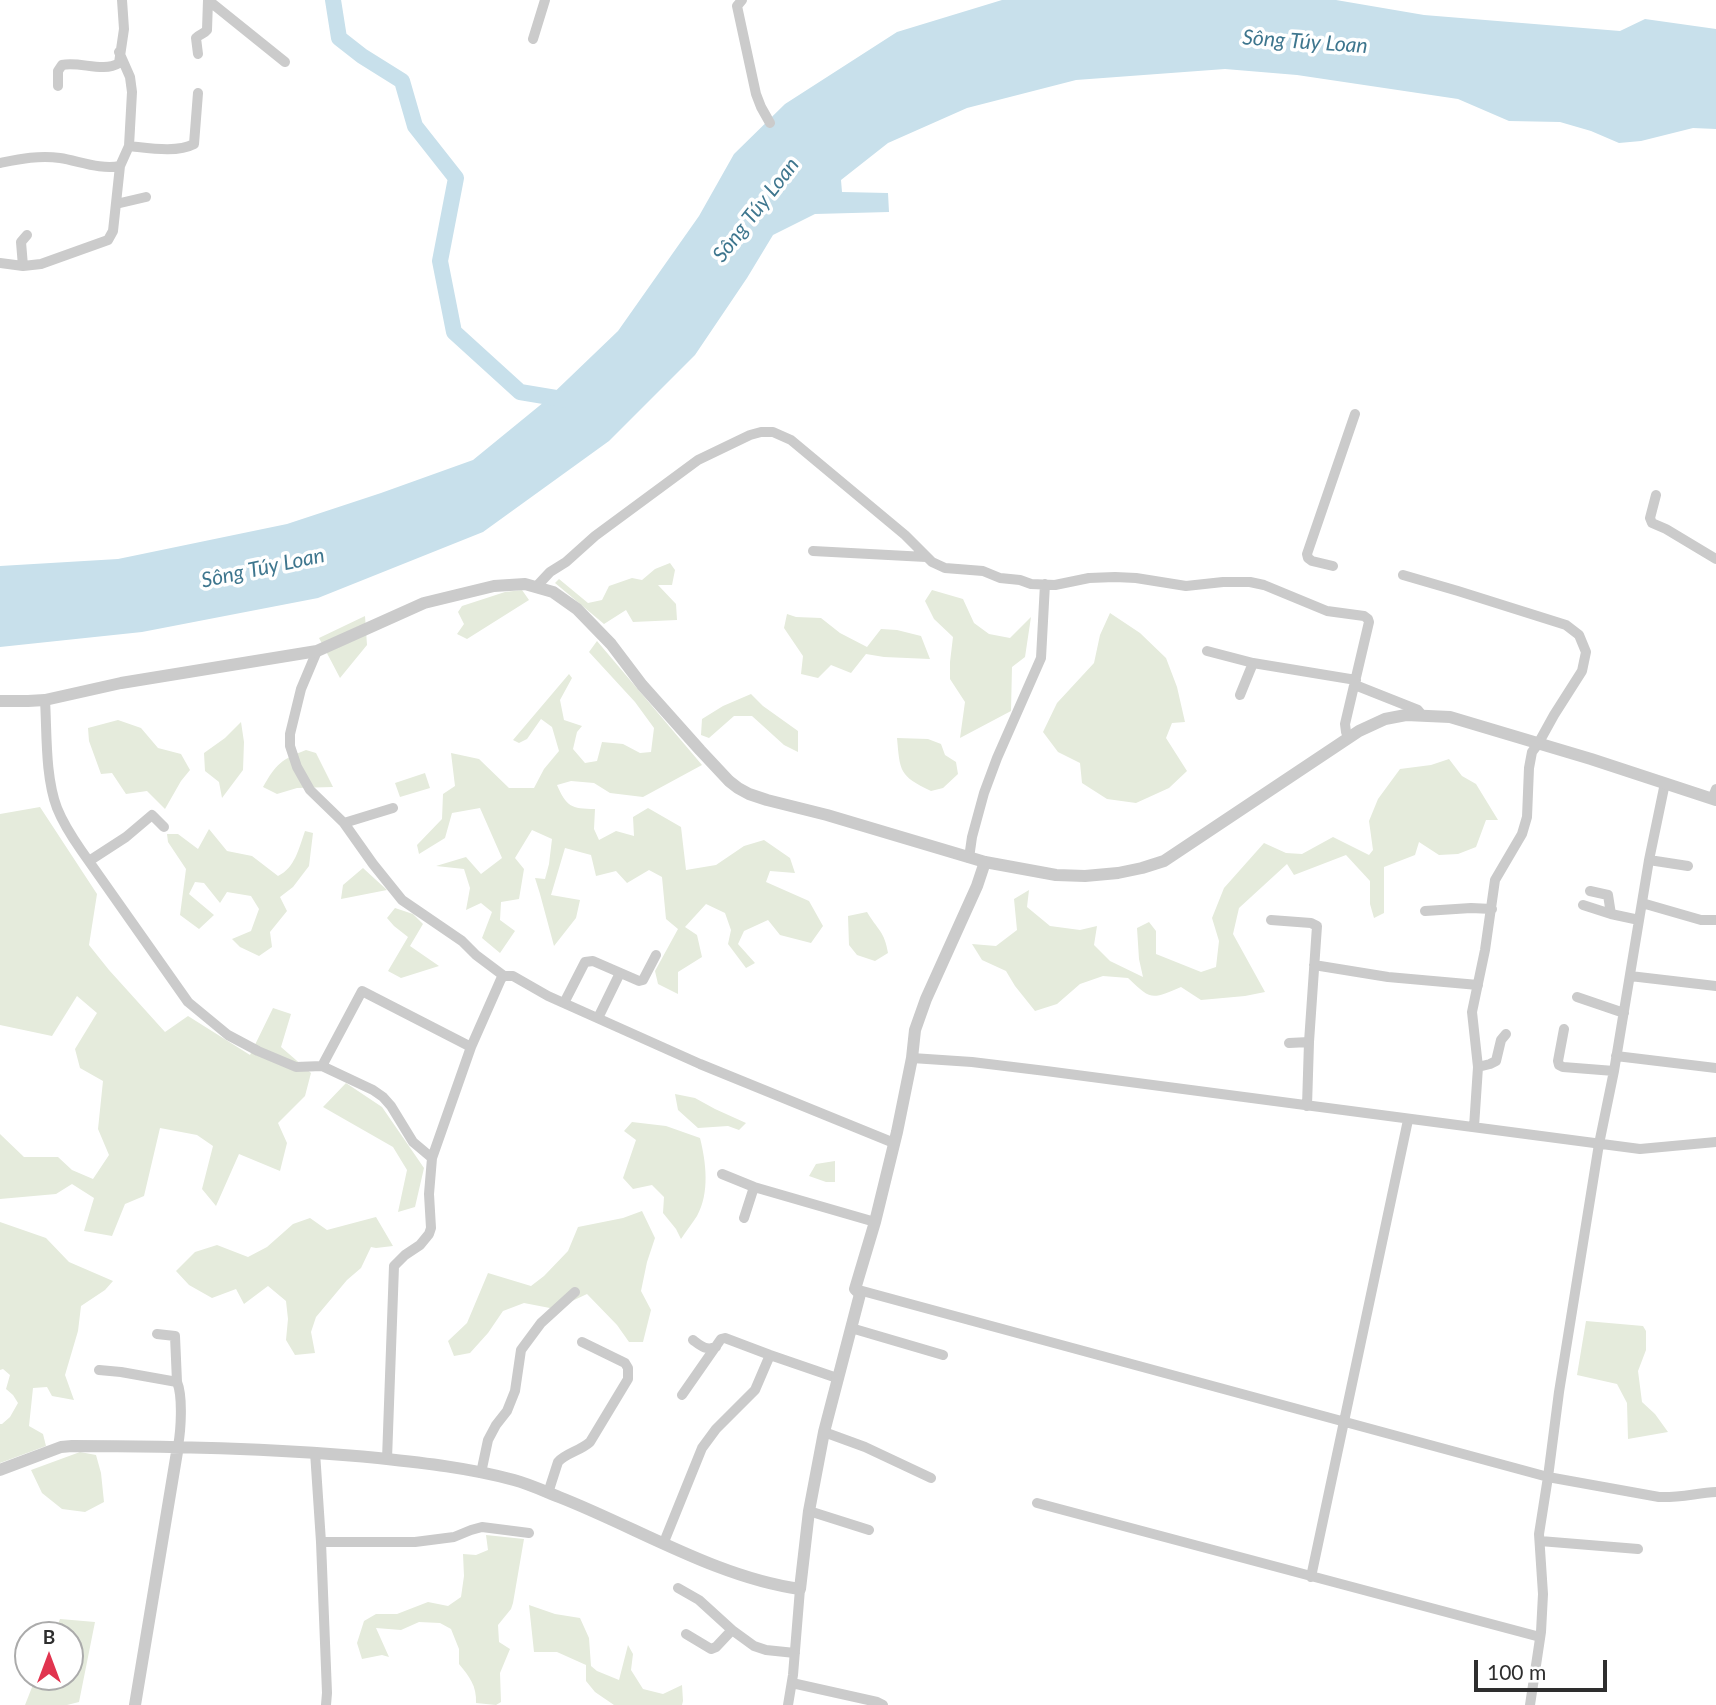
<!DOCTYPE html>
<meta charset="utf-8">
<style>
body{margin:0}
#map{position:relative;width:1716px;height:1705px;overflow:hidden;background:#fff;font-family:Lato,sans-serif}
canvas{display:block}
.north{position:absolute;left:14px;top:1621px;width:70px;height:70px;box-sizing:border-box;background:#fff;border:2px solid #ababab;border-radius:50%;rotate:0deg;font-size:19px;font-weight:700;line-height:28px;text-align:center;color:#2e2e2e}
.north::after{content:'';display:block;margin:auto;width:24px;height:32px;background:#e1344f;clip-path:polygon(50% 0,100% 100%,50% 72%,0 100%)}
.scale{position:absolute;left:1474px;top:1660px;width:133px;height:32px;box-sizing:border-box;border:4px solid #2e2e2e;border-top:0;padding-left:9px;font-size:21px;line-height:24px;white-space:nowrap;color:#2e2e2e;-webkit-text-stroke:5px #fff;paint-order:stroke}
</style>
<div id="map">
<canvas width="1716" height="1705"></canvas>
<div class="north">B</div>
<div class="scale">100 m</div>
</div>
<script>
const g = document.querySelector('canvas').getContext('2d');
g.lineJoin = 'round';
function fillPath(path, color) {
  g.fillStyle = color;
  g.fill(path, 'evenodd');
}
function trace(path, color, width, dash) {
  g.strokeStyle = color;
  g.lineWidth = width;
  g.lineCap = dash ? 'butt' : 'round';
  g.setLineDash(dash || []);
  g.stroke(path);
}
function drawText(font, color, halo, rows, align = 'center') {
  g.font = font + ' Lato,sans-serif';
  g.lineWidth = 7;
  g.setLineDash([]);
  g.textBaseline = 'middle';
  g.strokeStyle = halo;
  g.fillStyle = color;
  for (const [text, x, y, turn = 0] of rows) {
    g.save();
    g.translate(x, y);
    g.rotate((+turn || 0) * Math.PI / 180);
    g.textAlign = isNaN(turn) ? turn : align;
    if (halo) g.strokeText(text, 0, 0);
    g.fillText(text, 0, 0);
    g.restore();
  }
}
fillPath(new Path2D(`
 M670,563L675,570L672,585H658L676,604L677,620L633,622L626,610L604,624L555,583L559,579L588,603L602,600L609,586L632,578L642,580L655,569Z
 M522,590L529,600L467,639L457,634L464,624L458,612L462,606L505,592Z
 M932,590L963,599L974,623L989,634L1010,638L1031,617L1025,657L1012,667L1011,711L960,738L965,702L950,679V662L953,637L934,619L925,601Z
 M1110,613L1140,633L1166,658L1177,687L1185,722L1172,723L1166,738L1187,771L1169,788L1136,803L1107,799L1082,783L1080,763L1058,752L1043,732L1057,703L1094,663L1100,635Z
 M787,614L796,617L821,618L840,633L867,647L881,629L897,630L921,636L930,659L884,657L866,654L851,673L831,665L818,678L801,674L803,656L784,628Z
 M365,616L367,645L340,678L319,638Z
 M597,641L702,765L643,797L610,793L594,783L571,781L557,785C566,806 571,809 595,809L594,829L599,840L616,831L634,836L633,817L648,808L681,827L686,870L716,865L744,846L764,840L790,858L795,873L770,871L766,882L809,901L823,926L811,943L780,935L768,920L744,931L738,944L755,963L746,968L728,944L731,930L725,913L706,904L685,927L697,935L702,957L678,972V994L658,984L655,971L678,929L666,919L662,877L649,870L627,883L616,871L596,876L591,855L565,848L551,895L580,900L576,918L554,946L540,894L535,878L545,879L549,864L552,839L532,830L515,858L524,869L519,899L501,902L500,920L515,931L500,953L482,938L492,912L481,903L466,910L470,888L464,869L436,866L466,857L481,874L502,858L480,808L452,813L445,838L419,854L417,845L442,819L443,794L455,786L451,753L479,759L509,788H534L544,769L559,751L552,727L541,719L527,739L519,743L513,740L569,674L572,678L560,700L564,720L582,726L577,732L573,749L585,763L597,761L602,742L623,744L640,753L651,752L654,728L635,702L589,652Z
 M751,694L763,706L798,731V752L784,745L752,716H734L709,738L701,735L702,719L723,706Z
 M118,720L141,728L158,748L181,754L190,770L181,781L165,809L147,791L126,794L112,773L101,774L89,741L88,728Z
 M241,722L244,742L243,770L222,798L219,782L205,771L204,753L225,738Z
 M897,738L928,739L941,744L945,755L956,762L958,774L943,788L931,791C899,776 900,771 897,738Z
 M306,750L316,753L333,787L297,788L277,794L263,787C276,764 282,759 306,750Z
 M1449,759L1462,776L1476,784L1498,820H1486L1476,847L1458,854L1439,855L1419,842L1415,855L1384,867V913L1374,918L1370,904V881L1346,855L1294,875L1287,864L1239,908L1233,934L1265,992L1245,996L1201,1000L1181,987C1151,1000 1151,1000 1128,978L1103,976L1080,984L1057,1004L1035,1011L1015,986L1006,971L982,960L972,944L996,946L1017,930L1014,899L1029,890L1027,907L1050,926L1080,930L1097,926L1094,945L1110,961L1143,977L1139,959L1137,928L1149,922L1156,931V954L1201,972L1216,967L1219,941L1212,918L1224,888L1264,843L1286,853L1302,854L1333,837L1369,855L1373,850L1369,821L1378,799L1400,769L1431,765Z
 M425,773L430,788L400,797L395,783Z
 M40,807L97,894L89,945L109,970L165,1032L188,1016L250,1055L273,1008L291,1014L281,1047L311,1073L305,1096L278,1123L287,1143L280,1171L239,1154L216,1206L202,1189L213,1146L197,1135L160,1128L144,1196L125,1204L112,1236L84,1231L94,1198L72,1184L56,1194L0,1199V1134L24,1157H58L72,1170L93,1179L109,1155L98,1129L103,1081L80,1068L75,1049L97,1013L77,996L52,1036L0,1025V814Z
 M209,829L227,851L252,856L278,876C295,868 299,848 305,831L313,833L309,866L293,887L280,897L287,911L270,932L272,947L259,956L240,947L232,939L251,931L259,909L251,896L227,892L220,903L204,883L195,882L189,894L214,915L199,929L180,915L186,869L168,842L167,834H178L198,849Z
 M363,868L387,890L341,899L343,885Z
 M395,908L413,914L423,924L410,946L439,966L401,978L388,971L408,937L394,926L387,918Z
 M867,912C877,929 885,932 888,953L875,961L857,955L849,945L848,916Z
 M346,1083L382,1107L424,1168L415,1207L398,1212L407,1170L393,1147L323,1107Z
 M675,1094L695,1098L715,1109L746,1123L739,1130L728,1126L698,1128L678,1110Z
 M632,1122L666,1126L700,1138C706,1162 710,1193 697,1216C692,1224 686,1231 681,1239L676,1229L663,1213L664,1197L652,1185L633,1189L623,1178L636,1140L624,1131Z
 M835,1161V1182H826L809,1176L816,1164Z
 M642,1211L655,1238L647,1262L641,1291L651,1310L643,1342H629L617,1325L587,1294L555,1309L524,1303L503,1311L488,1333L470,1353L454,1356L448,1341L467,1323L488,1273L531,1286L544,1276L568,1251L578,1227L623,1218Z
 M376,1217L393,1246L376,1248L371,1247L361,1268L347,1280L316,1317L311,1332L315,1353L295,1355L286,1340L288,1319L286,1301L268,1286L244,1304L236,1289L212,1298L189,1285L176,1271L195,1252L217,1245L248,1257L267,1247L293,1224L310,1218L327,1230Z
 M0,1222L46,1238L69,1262L113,1281L105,1290L81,1306L78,1331L65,1375L74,1400L52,1396L47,1387L33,1388L29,1426L43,1434L46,1446L0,1463V1424H2L10,1417L18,1403L13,1395L6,1389L10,1375L3,1369L0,1370Z
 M1586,1321L1643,1326L1646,1331V1350L1638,1371L1642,1402L1655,1414L1668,1432L1628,1439L1627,1403L1617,1384L1577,1375Z
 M80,1452L96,1455L101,1473L104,1502L85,1512L62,1509L42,1493L31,1470Z
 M486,1535L524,1539L513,1603L511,1609L498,1625L499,1642L510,1649L500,1673L501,1702L496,1705L476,1703C477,1686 469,1676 459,1664V1649L451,1629L440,1623L419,1622L401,1630L376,1628L389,1657L382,1655L362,1659L357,1643L364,1621L376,1614H397L428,1602L448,1606L461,1597L464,1576L463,1554L476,1555L488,1550Z
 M529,1605L555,1614L580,1618L589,1638L591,1666L597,1671L619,1680L628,1645L633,1654L631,1670L643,1689L663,1694L682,1685L683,1701L682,1705H614L595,1692L586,1681V1665L557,1652H534Z
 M60,1619L95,1622L79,1702L67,1705H25L36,1677H70V1635H54Z`), '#e5ebdc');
fillPath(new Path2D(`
 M1002,0H1336L1424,15L1620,31L1645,19L1716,29V129L1693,128L1641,141L1619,143L1591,131L1560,122L1509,121L1458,99L1297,75L1225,69L1076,80L967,108L888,143L841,180L842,192L888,193L889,212L815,214L773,235L747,278L695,355L609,441L483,532L318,598L142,632L0,647V566L118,559L287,524L381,493L473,460L544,402L618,331L699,216L734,154L785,104L897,32Z`), '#c8e0eb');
trace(new Path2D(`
 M333,0L339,38L362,56L402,81L415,126L456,178L440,261L454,332L520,392L568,400`), '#c8e0eb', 16);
trace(new Path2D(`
 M208,0L285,62
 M742,0L737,6L756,94L761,107L770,123
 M533,39L545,0
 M198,54L196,38C200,34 204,34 207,30L208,0
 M58,86V71L62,65C80,61 103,73 119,63L124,29L122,0
 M129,146C149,148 177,153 194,144L198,93
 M0,163C20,159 39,155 60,158C79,161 101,170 120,166L129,146L132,92L130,77L119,52
 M116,204L146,197
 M0,263L23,266L41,264L108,240L113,231L120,166
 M23,266L21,242L27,235
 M1656,495L1650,518L1652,523L1666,529L1716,559
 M813,551L926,557
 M1333,566L1312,561L1308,558L1307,554L1355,414
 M1403,575L1458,591L1566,625L1579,635L1586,652L1582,671L1554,715L1538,744L1532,752L1529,768L1527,817L1522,834L1495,880L1485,950L1472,1012L1478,1067L1474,1127
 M536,587L550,572L566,562L595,536L698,460L750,435L761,432H773L791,440L905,535L932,562L945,568L983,571L1000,578L1020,580L1031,584L1055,585L1089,578L1115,577L1136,578L1186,586L1223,582H1250L1264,585L1327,611L1364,616L1368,619L1369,622L1345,724L1346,732L1349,738
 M317,651L301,689L290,734V746L297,767L310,790L344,823L373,864L402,900L462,941L476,955L504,976H513L548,996L700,1064L894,1143
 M1207,651L1253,663L1356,680
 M1355,685L1418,710L1422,715
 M1240,695L1253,663
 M45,700C47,733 45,776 57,808C63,823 72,837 81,850L188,1002L228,1035L258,1051L296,1067L322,1066L373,1090L383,1097L391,1106L413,1142L432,1158
 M1712,799L1716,789
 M344,823L393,808
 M969,858L972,837L984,793L997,758L1041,658L1045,584
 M1649,860L1688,866
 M89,861L126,837L152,815L164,827
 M1590,891L1608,895L1611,914L1639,920
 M1642,903L1701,920H1716
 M1583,905L1611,914
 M1425,911L1471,908L1492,909
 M1271,920L1311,923L1317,926L1309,1042L1289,1043
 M1314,965L1388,977L1478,985
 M1630,976L1716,986
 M1577,997L1624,1013
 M564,1003L585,962L593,961L639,981L643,980L656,955
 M598,1018L620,973
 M1564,1029L1558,1061L1559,1065L1563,1067L1614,1071
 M1616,1056L1716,1068
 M912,1058L972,1062L1046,1071L1640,1149L1716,1142
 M322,1066L362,991L471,1047
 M1478,1067L1490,1064L1496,1061L1501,1040L1506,1034
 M1307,1106L1309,1042
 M722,1174L754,1187L875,1222
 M744,1218L754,1187
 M855,1289L1548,1477L1659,1497C1679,1498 1697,1493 1716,1492
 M851,1328L943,1355
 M157,1334L175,1336L177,1382
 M693,1340C701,1346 706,1351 716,1347
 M99,1370L121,1372L177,1382C183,1396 181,1430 178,1446
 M682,1395L721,1339L725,1338L770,1355L837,1378
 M824,1432L865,1447L931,1478
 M315,1452L321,1542L327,1693L326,1705
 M387,1459L394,1266L405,1255L420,1245L429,1234L431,1228L429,1194L432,1158L471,1047L501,979L504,976
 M481,1473L488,1440L496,1425L507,1411L515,1391L521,1350L541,1323L575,1292
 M548,1493L558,1462C566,1453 580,1451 590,1442L628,1379V1368L625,1363L582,1342
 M1037,1503L1540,1637
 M809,1511L869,1530
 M1540,1541L1638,1549
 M321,1542H415L454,1537L471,1530L482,1527L529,1533
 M664,1542L702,1448L716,1429L755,1390L770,1355
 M1311,1577L1408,1120
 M678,1588L699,1600L732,1630L754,1646L766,1650L795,1653
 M686,1634L711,1649L716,1647L732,1630
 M792,1683L877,1702L883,1705
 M788,1705L793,1675L800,1589
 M1530,1705L1541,1632L1543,1594L1539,1534L1548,1477L1559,1392L1599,1144L1614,1071L1649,860L1665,783`), '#cbcbcb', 10);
trace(new Path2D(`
 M0,701H28L45,700L121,683L317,651L424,603L494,586L525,584L553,592L577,609L611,644L642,685L700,750L729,781L738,788L749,794L767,800L827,815L985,862L1056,875L1085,876L1118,873L1142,868L1164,861L1359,731L1385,719L1406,715L1450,717L1591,759L1716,800
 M0,1470L61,1447L72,1446C174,1446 276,1448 378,1458C424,1463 470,1468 514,1480C529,1484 544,1491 559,1497C636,1527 718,1578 800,1589L809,1511L824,1432L860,1294L855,1289L875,1222L897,1132L912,1058L915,1030L926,999L977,886L985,862
 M135,1705L178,1446`), '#cbcbcb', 12);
drawText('italic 21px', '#3e768e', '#fff', [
 ["Sông Túy Loan",1305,42,4],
 ["Sông Túy Loan",756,210,-52],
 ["Sông Túy Loan",263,568,-12]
]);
</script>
